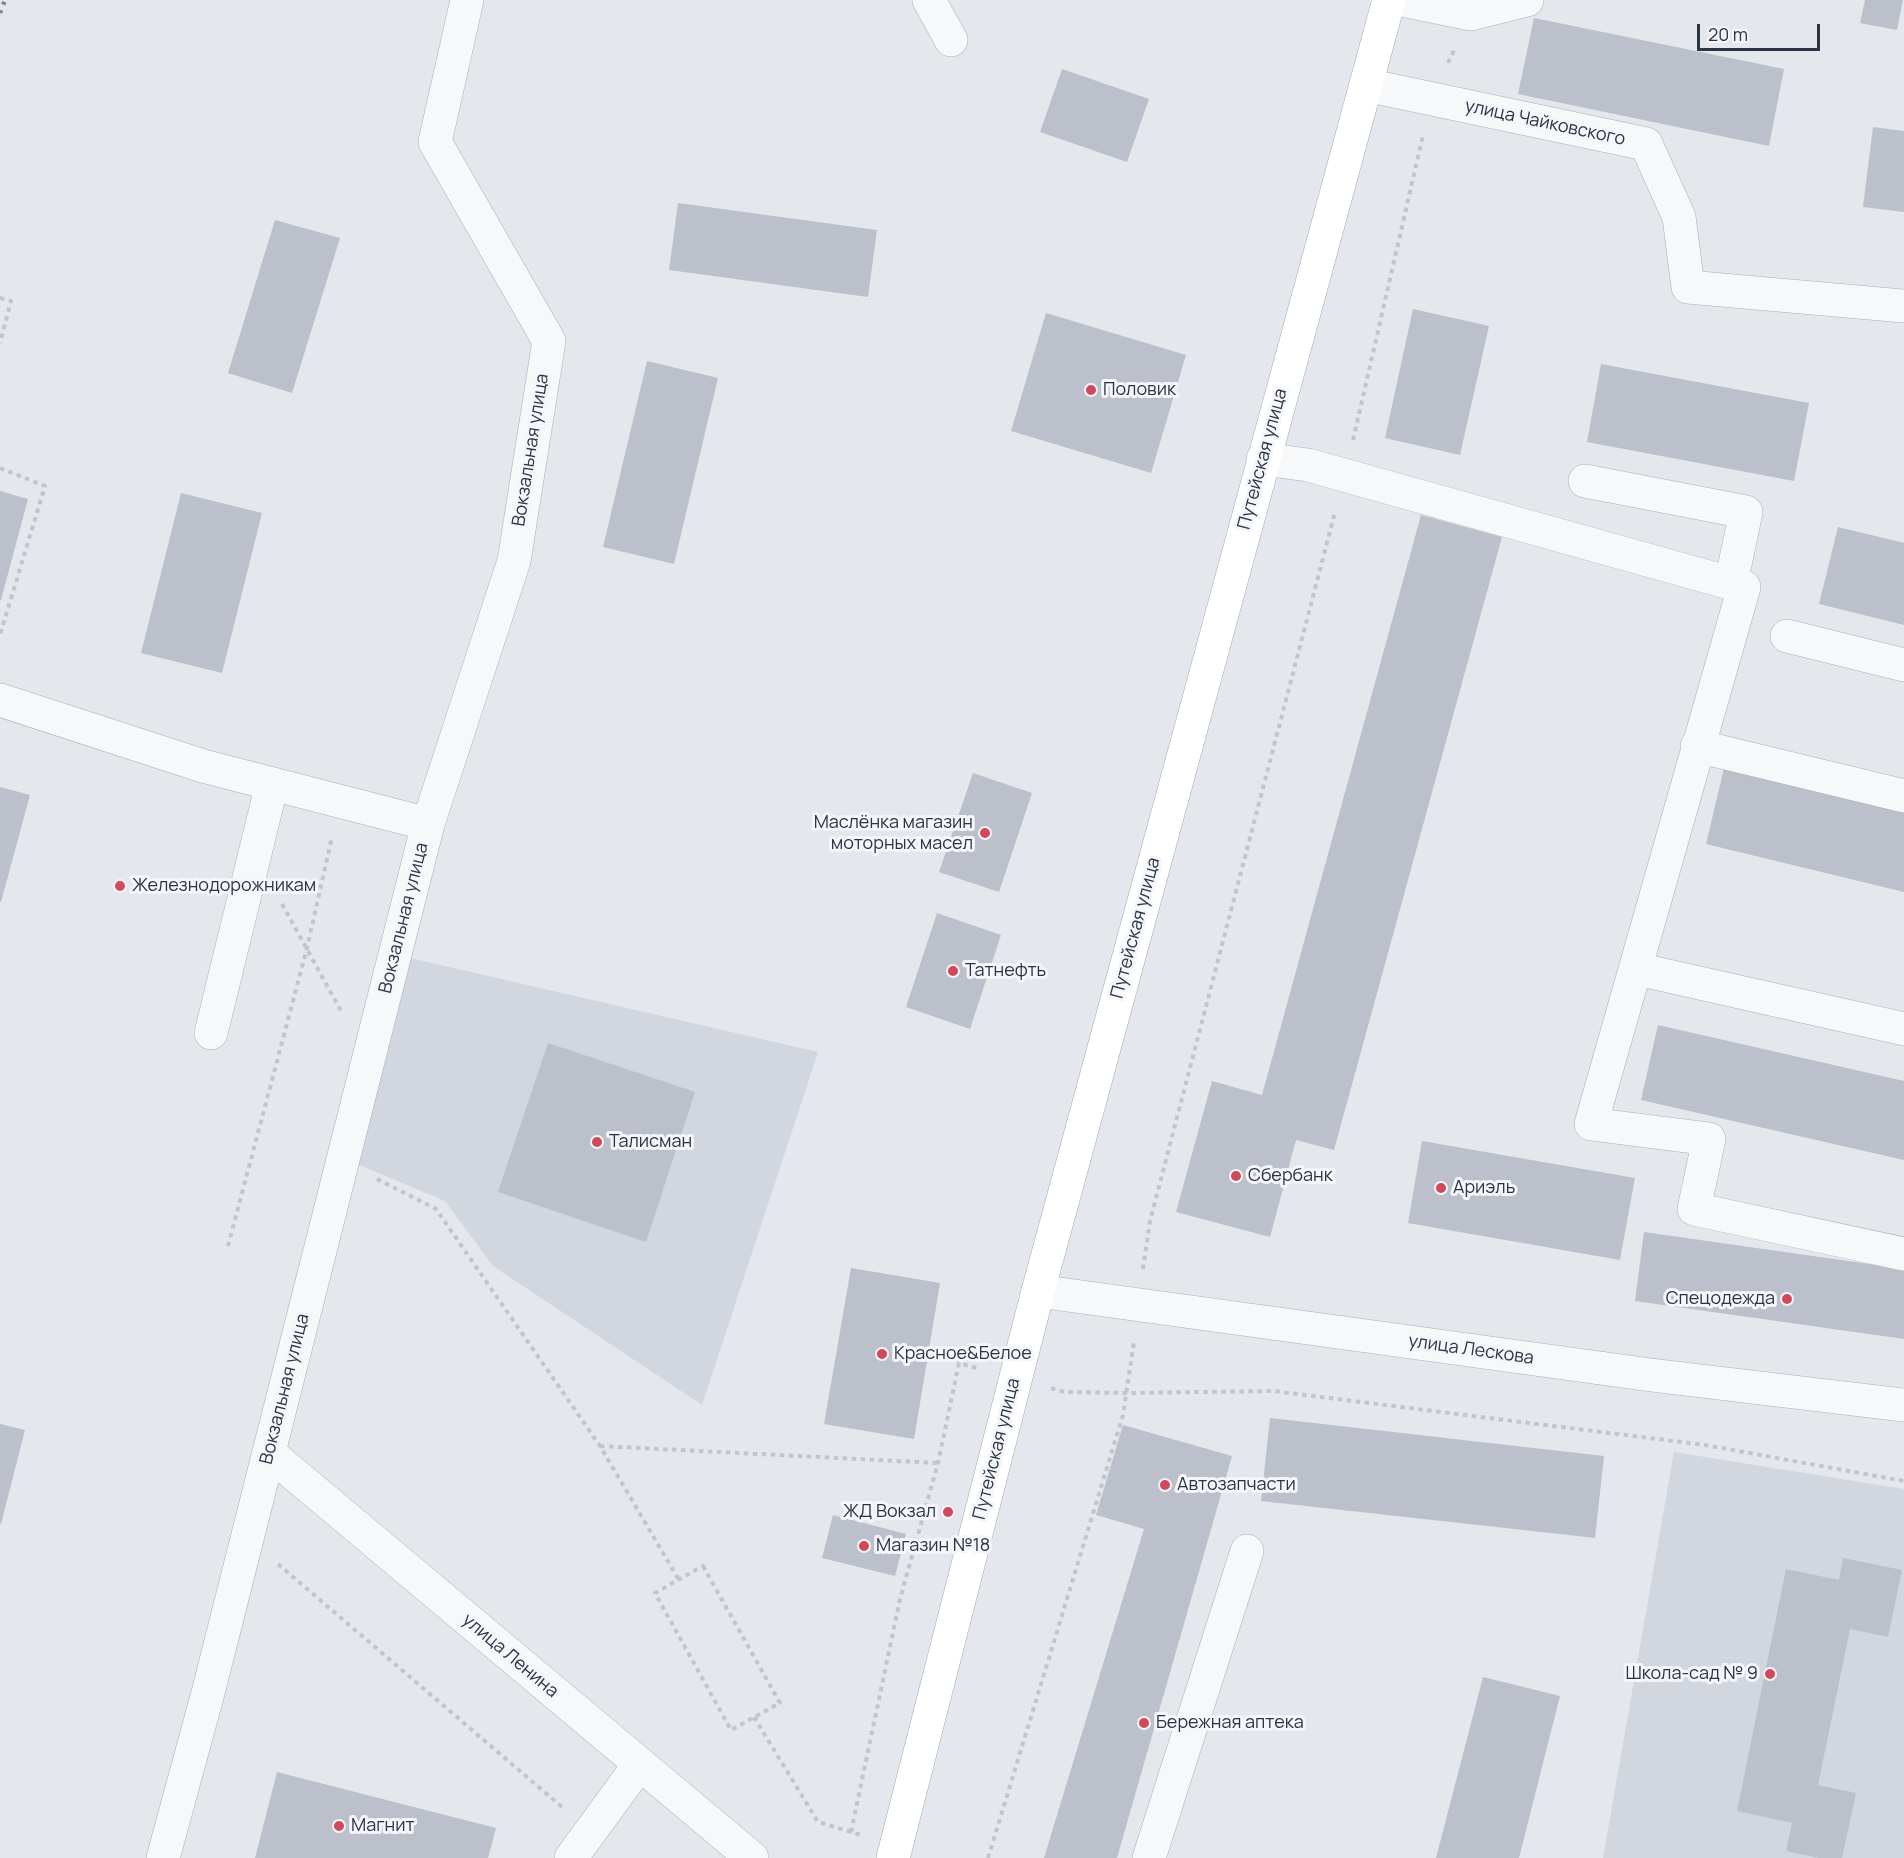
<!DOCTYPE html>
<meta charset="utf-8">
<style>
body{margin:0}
#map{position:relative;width:1904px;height:1858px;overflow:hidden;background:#e4e7ec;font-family:Manrope,sans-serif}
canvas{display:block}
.scale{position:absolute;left:1697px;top:24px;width:123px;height:27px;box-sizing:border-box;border:3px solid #2b3445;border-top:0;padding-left:8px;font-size:18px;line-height:21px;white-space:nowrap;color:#2b3445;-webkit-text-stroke:4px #f4f6f9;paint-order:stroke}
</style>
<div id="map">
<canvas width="1904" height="1858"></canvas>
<div class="scale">20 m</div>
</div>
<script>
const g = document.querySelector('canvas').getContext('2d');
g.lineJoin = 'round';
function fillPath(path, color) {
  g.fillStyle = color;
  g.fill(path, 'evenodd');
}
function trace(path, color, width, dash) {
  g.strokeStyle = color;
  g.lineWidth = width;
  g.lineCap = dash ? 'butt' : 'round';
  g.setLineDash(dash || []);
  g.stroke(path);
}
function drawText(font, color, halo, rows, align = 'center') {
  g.font = font + ' Manrope,sans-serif';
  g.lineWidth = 6;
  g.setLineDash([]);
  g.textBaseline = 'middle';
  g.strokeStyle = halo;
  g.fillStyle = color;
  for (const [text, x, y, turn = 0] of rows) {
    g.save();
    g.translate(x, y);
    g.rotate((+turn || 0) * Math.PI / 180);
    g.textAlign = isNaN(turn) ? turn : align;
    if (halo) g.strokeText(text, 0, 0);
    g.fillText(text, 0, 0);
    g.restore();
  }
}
fillPath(new Path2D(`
 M406,957L818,1052L702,1405L493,1266L445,1201L350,1161Z
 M1674,1452L1904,1489V1858H1603Z`), '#d2d6de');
fillPath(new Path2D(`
 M1865,0H1903L1897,30L1860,23Z
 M1534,18L1784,69L1769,146L1518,94Z
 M1062,69L1149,99L1127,162L1040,132Z
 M1873,127L1904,131V212L1863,207Z
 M678,203L877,230L868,297L669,270Z
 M275,220L340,238L292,393L228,373Z
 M1413,309L1489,326L1460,455L1385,438Z
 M1046,313L1186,355L1151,473L1011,431Z
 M647,361L718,378L674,564L603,547Z
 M1601,364L1809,403L1794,481L1587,442Z
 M0,491L28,499L1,600H0Z
 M181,493L262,513L222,673L141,653Z
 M1421,515L1502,537L1334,1150L1296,1140L1270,1237L1176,1212L1212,1081L1262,1095Z
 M1838,527L1904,543V625L1819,604Z
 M1725,764L1904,807V892L1706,844Z
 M973,773L1032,793L999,892L939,872Z
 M0,787L30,795L1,902H0Z
 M937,913L1001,935L970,1029L906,1007Z
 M1658,1025L1904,1081V1160L1641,1100Z
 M548,1043L695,1092L646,1242L498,1192Z
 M1422,1141L1635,1178L1620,1260L1408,1223Z
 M1644,1232L1904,1269V1339L1635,1301Z
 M851,1268L940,1283L914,1439L824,1424Z
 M1270,1418L1604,1456L1595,1538L1261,1501Z
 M0,1424L25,1430L1,1524H0Z
 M1123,1425L1232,1456L1117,1858H1044L1144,1529L1096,1515Z
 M833,1515L906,1534L895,1576L822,1558Z
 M1843,1558L1902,1570L1888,1637L1850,1629L1818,1785L1856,1793L1842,1858H1819L1786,1851L1792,1823L1737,1811L1786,1569L1839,1580Z
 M1483,1677L1560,1696L1519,1858H1436Z
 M277,1772L496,1828L488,1858H255Z`), '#bbc0ca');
const minor = new Path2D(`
 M929,0L951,40
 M1402,0L1471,14L1527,0
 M1366,85L1646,144L1679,217L1688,287L1904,306
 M1263,459L1308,465L1744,587L1591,1124L1709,1139L1694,1209L1904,1254
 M1585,481L1746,512L1731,583
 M1787,636L1904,665
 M0,700L203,766L428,824
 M1697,746L1904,796
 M1637,969L1904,1029
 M211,1033L272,784
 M1038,1291L1651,1375L1904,1405
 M269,1453L752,1858
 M163,1858L208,1693L428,824L514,561L549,341L435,142L467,0
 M571,1858L639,1765
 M1149,1858L1247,1551`);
const major = new Path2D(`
 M893,1858L1038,1291L1389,0`);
trace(minor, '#a9aeb7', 34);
trace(major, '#a3abb8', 34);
trace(new Path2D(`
 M1448,63L1455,48
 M0,298L11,301L0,343
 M1353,440L1423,135
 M0,468L45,486L0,635
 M282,904L341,1011
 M377,1179L436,1209L600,1446L679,1580
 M228,1246L307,948L332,837
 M1143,1269L1150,1221L1335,512
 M1051,1388L1064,1392L1127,1393L1273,1391L1705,1445L1904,1481
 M600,1446L938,1463
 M278,1564L562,1807
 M703,1566L780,1703L731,1730L655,1593Z
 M754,1717L818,1822L861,1835
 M851,1832L900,1599L938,1463L959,1363L980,1369
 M988,1858L1123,1415L1134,1342`), '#c2c5cb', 4, [4.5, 4.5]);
trace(minor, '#f7f8fa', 33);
trace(major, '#fff', 33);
trace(new Path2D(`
 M0,13L5,0`), '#7d8696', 4.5, [3, 6]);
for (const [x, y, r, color] of [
 [1091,390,6,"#d1495b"],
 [985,833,6,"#d1495b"],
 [120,886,6,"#d1495b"],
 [953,971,6,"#d1495b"],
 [597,1142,6,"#d1495b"],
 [1236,1176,6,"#d1495b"],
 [1441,1188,6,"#d1495b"],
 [1787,1299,6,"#d1495b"],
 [882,1354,6,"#d1495b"],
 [1165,1485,6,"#d1495b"],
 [948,1512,6,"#d1495b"],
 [864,1546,6,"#d1495b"],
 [1770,1674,6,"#d1495b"],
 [1144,1723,6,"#d1495b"],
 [339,1826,6,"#d1495b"]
]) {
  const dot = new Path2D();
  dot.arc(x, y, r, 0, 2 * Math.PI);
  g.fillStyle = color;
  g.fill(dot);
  trace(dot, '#f4f6f9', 2);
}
drawText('18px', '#2b3445', '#f4f6f9', [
 ["улица Чайковского",1545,123,12],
 ["Вокзальная улица",531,450,-81],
 ["Путейская улица",1263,459,-75],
 ["Вокзальная улица",404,918,-76],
 ["Путейская улица",1136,928,-75],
 ["улица Лескова",1471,1350,8],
 ["Вокзальная улица",285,1389,-76],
 ["Путейская улица",997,1449,-76],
 ["улица Ленина",510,1656,40]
]);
drawText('18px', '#2b3445', '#f4f6f9', [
 ["Половик",1103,390],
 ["Маслёнка магазин",973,823,"right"],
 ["моторных масел",973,844,"right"],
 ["Железнодорожникам",132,886],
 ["Татнефть",965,971],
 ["Талисман",609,1142],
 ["Сбербанк",1248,1176],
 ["Ариэль",1453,1188],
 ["Спецодежда",1775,1299,"right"],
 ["Красное&Белое",894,1354],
 ["Автозапчасти",1177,1485],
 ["ЖД Вокзал",936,1512,"right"],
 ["Магазин №18",876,1546],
 ["Школа-сад № 9",1758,1674,"right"],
 ["Бережная аптека",1156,1723],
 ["Магнит",351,1826]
], 'left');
</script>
